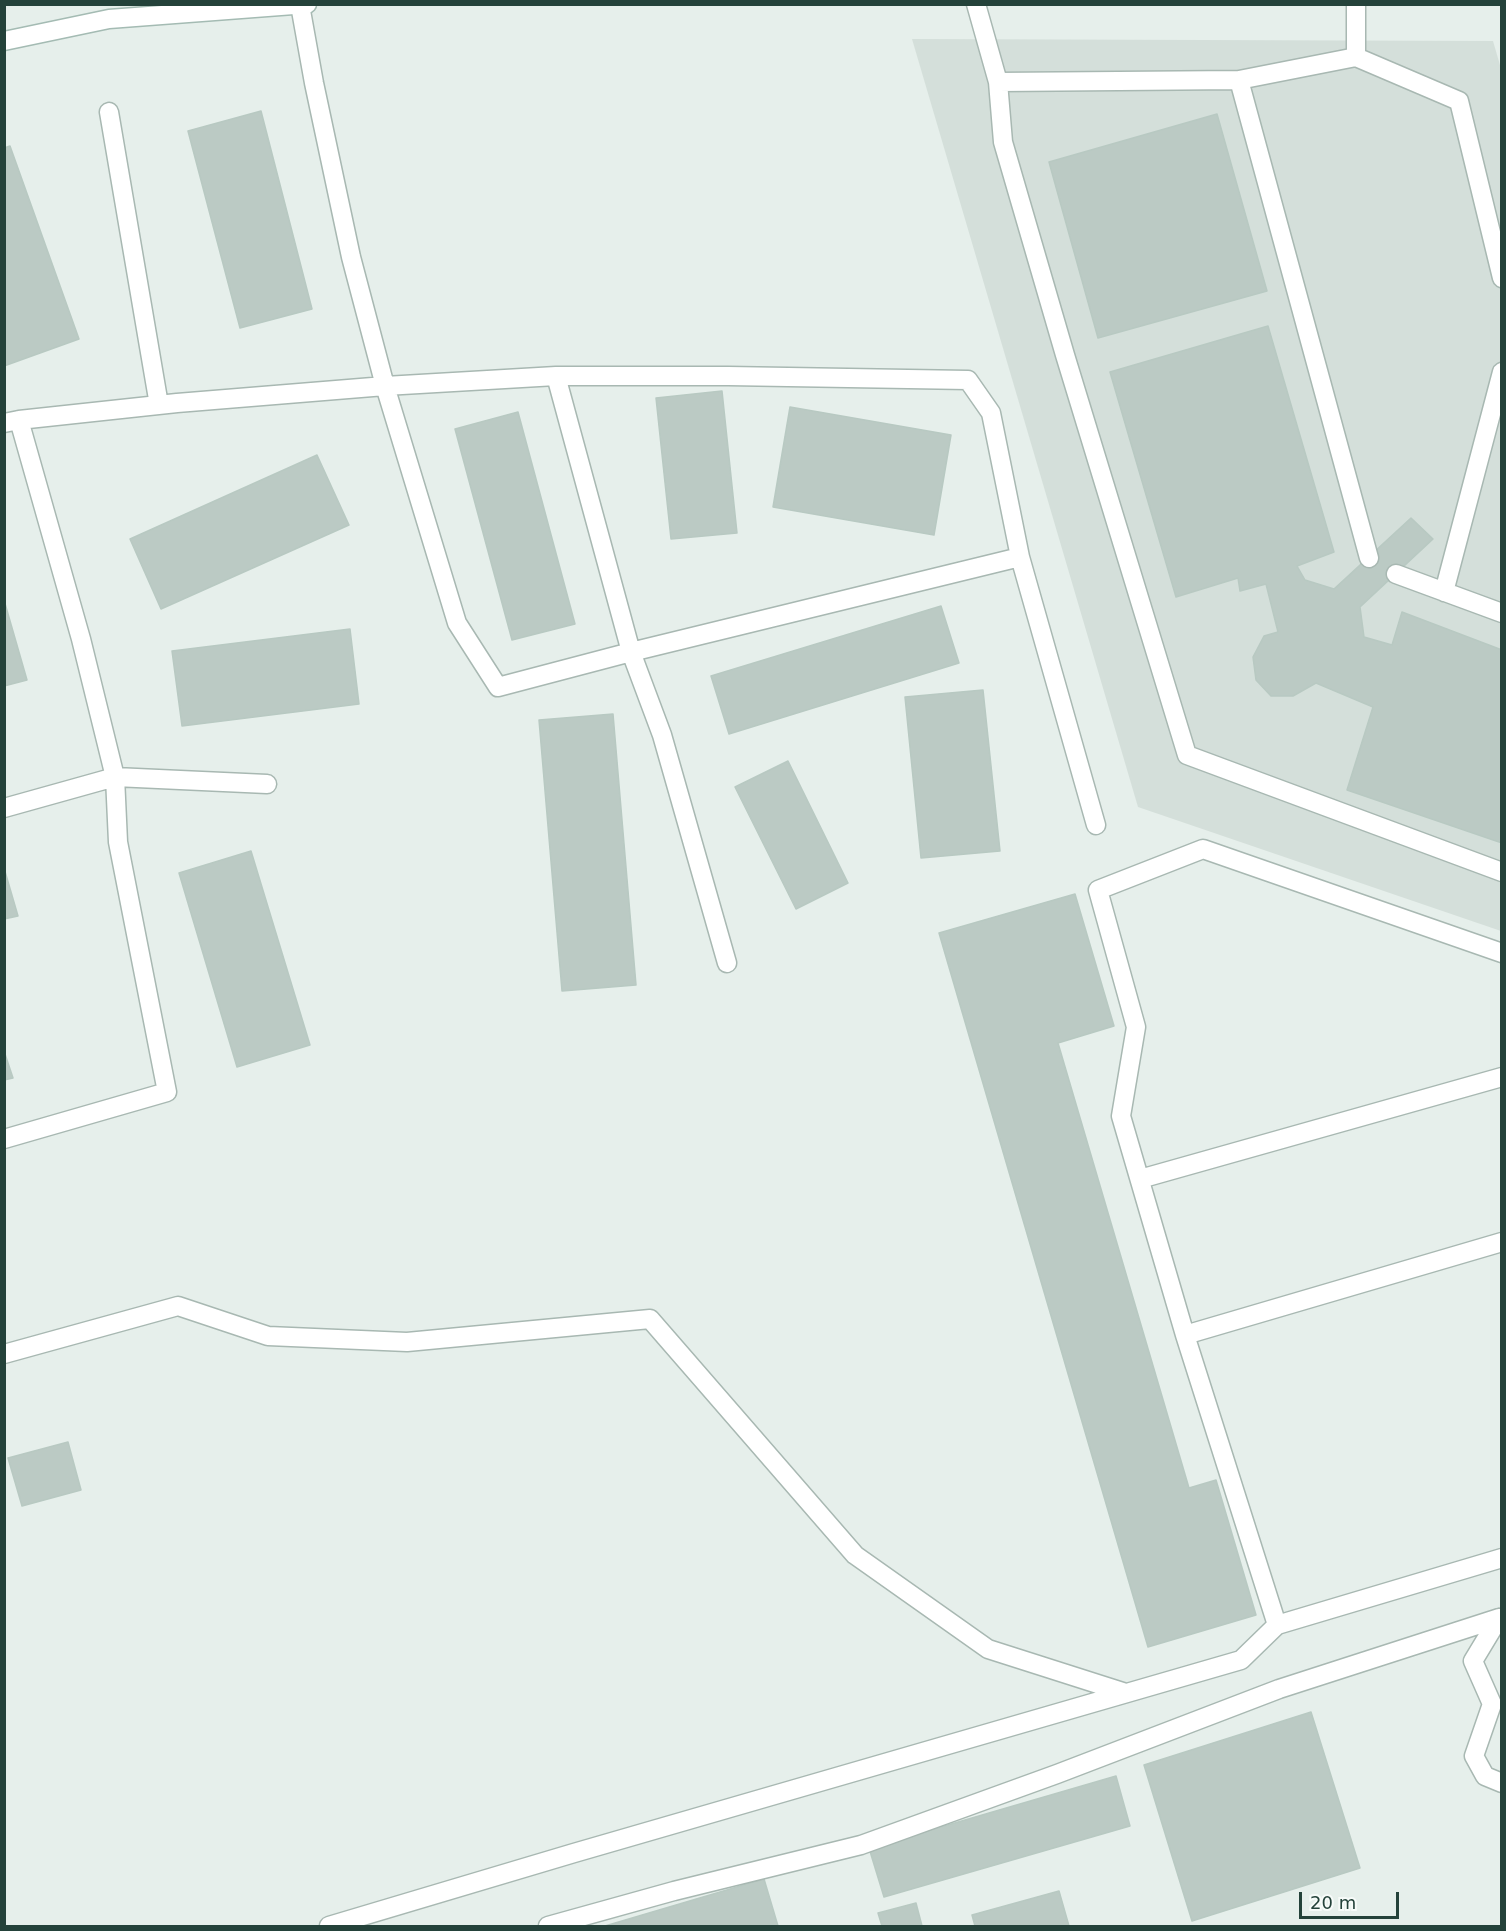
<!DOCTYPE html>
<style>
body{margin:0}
#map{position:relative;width:1506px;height:1931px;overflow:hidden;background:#e6efeb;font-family:"DejaVu Sans",sans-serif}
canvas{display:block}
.frame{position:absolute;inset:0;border:6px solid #24423a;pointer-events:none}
.scale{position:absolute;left:1299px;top:1892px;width:100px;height:27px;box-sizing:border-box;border:3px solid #24423a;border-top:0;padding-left:8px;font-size:18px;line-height:21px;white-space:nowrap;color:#24423a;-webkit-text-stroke:4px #f7fbf9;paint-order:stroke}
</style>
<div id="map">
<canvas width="1506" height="1931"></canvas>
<div class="frame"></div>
<div class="scale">20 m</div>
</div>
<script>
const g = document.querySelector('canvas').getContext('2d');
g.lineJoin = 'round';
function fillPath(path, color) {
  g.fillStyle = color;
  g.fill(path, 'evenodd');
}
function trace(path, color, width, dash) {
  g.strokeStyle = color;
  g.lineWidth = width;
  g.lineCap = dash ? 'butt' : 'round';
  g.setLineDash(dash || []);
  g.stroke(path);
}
fillPath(new Path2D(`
 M912,39L1493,41L1502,72L1501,931L1138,807Z`), '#d4dfda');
const building = new Path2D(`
 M261,111L312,309L240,328L188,131Z
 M1217,114L1267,291L1098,338L1049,162Z
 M10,146L79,339L4,366V148Z
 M1268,326L1334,552L1297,566L1305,580L1334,589L1411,518L1433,539L1360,607L1364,637L1392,645L1402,612L1502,650V843L1347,790L1373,707L1316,683L1293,696H1271L1256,680L1253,657L1264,636L1278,632L1266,584L1240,591L1238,578L1176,597L1110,372Z
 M722,391L737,533L671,539L656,398Z
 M790,407L951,435L934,535L773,507Z
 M518,412L575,624L512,640L455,429Z
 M317,455L349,525L161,609L130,539Z
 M4,600L27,680L4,686Z
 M941,606L959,663L729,734L711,676Z
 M350,629L359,704L182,726L172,651Z
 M983,690L1000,851L921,858L905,697Z
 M613,714L636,985L562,991L539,720Z
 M788,761L848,883L796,909L735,787Z
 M251,851L310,1045L237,1067L179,873Z
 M4,868L18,916L4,919Z
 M1075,894L1114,1026L1058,1043L1189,1488L1216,1480L1256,1615L1148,1647L939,933Z
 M4,1051L13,1078L4,1080Z
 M68,1442L81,1490L22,1506L8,1458Z
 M1311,1712L1360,1868L1192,1921L1144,1765Z
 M1116,1776L1130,1826L884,1897L869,1848Z
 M764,1879L778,1926H605Z
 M1059,1891L1069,1926H975L972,1915Z
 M916,1903L922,1926H882L878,1913Z`);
fillPath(building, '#bbcac4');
trace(building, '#b8c9c2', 1.5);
const lane = new Path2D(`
 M976,4L998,82L1003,142L1065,355L1187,755L1502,872
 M1356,4V57
 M300,5L314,83L351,257L385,386L457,623L498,687L631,652L1020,557
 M1239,80L1369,558
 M998,82L1239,80L1356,57L1459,101L1502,278
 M109,112L159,405
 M556,376L631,652L662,735L727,963
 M4,423L19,420L177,403L385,386L556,376H728L968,380L991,413L1020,557L1096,825
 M1396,574L1502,613
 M1444,592L1502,372
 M4,808L115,777L267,784
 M4,1139L167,1092L118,842L115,777L81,639L19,420
 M1140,1179L1502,1077
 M1185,1335L1502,1242
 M4,1354L178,1306L268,1336L407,1342L650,1319L855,1555L988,1649L1126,1693
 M1502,1619L1499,1618L1473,1661L1492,1704L1474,1756L1485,1776L1502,1783
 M1277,1625L1185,1335L1121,1116L1136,1027L1098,890L1203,849L1502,953
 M329,1926L574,1853L1241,1660L1277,1625L1502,1558
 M548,1926L674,1891L861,1845L1057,1774L1279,1689L1499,1618`);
const secondary = new Path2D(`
 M4,41L109,19L307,4`);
trace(lane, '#a8b8b2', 21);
trace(secondary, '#a4bbb3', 21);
trace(lane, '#fff', 18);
trace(secondary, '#fff', 18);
</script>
